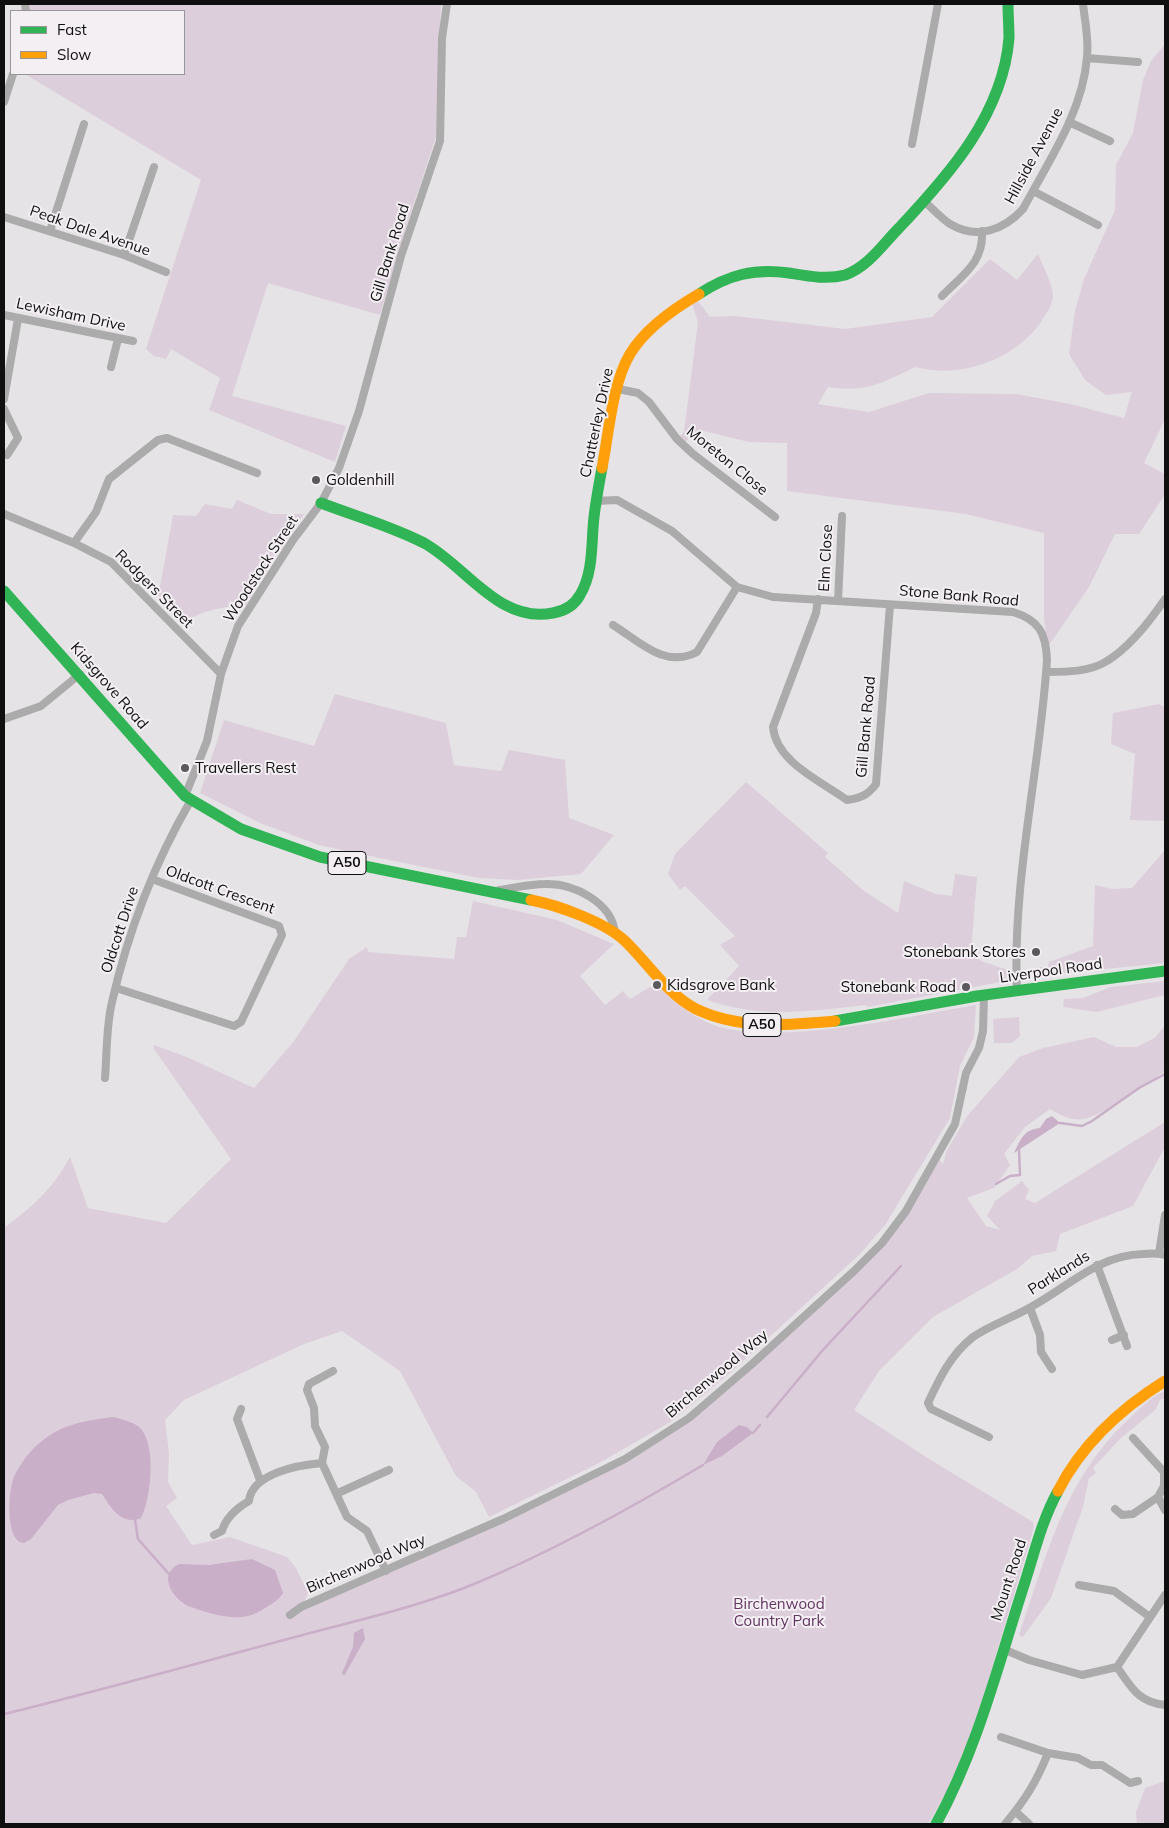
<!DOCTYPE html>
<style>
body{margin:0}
#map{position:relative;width:1169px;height:1828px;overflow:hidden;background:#e5e3e5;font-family:Mulish,sans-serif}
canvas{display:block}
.frame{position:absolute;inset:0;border:5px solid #100f10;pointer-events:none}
.legend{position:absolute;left:10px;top:10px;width:175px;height:65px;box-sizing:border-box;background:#f3eff3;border:1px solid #989598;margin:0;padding:6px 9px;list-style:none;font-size:15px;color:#100f10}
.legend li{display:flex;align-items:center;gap:10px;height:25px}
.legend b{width:25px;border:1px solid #989598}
</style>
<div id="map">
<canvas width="1169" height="1828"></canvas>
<div class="frame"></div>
<ul class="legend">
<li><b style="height:6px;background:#30b455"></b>Fast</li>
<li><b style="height:6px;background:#ff9f0a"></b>Slow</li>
</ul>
</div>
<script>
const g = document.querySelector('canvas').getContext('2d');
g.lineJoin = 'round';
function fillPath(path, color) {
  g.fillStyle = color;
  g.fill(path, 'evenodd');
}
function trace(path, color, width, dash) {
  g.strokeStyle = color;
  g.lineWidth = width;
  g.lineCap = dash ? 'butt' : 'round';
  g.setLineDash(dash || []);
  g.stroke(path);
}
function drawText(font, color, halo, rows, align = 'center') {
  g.font = font + ' Mulish,sans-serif';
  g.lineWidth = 4;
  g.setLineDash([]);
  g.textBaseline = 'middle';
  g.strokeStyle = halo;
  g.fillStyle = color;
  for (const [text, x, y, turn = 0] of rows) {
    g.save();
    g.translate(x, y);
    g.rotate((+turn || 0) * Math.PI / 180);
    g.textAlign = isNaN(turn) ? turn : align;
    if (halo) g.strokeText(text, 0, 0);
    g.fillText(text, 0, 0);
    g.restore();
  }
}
fillPath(new Path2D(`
 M28,4H441L436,137L405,230L380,315L268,283L232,396L346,426L335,462L209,410L220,378L171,349L166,359L154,356L146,349L201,180L25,74H184V11H30Z
 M1165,44V419L1144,463L1165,474L1164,496L1139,534H1115L1089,587L1047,648L1044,618V533L966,514L787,491V443L749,442L700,430L682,444L677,439L684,432L698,322L691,300L695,297L710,317L735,316L845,329L932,317L990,259L1017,280L1038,254C1043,266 1051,281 1053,294C1054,303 1046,314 1041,322C1013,361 960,379 915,367C883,383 864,393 828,387L818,404L869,412L929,393L1016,394L1070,404L1124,418L1132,392L1106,395L1085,380L1069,354L1075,311L1084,279L1115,210L1116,165L1133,133L1143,80L1151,61Z
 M237,500L271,514H304L268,567L246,605C224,607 199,610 182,625L158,598L173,515L196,516L205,504L232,509Z
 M335,694L446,723L454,765L501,771L509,750L565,760L569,818L614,835L581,874L518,880L479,878L394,861L319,845L260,823L200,793L224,720L314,746Z
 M1159,704L1165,707V821L1130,820L1135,754L1111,744L1113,713Z
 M746,782L828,853L825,857L864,891L898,913L904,881L936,894L952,896L955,874L977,877L971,952L981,961L1008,970L1006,981L867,1007L866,1005C810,1011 762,1019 707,1000L739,966L720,945L735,936L685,886L680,890L668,874L675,854Z
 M1165,850V963L1025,977L1023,974L1040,970V967H1048L1049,962L1093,946L1095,885L1112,889L1132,888Z
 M473,901L557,920L614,944L580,976L605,1005L623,991L630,999L655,984C674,1002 690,1016 714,1025C774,1047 911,1016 976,1005L974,1037L960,1066L950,1118L885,1225L860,1254L730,1373L672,1421L601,1462L489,1517L476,1492L456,1476L400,1371L342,1331L304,1344L184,1400L165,1420L169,1453L168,1482L177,1498L166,1506L192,1545L230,1537L287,1557L296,1568L308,1593L302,1606L625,1459L695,1413L884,1240L937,1157L943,1164L947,1150L968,1115L1019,1057L1043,1048L1094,1037L1116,1047H1137L1156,1037L1165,1025V1071C1148,1083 1102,1117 1083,1119C1071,1121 1060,1115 1050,1109L1025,1127L1004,1154L1010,1165L994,1188L967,1198L986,1226L1000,1230L987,1216L995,1201L1022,1181L1029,1190L1025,1199L1035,1203L1165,1122V1147L1133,1206L1060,1234L1056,1251L1032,1256L1017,1269L933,1317L879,1371L854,1410L926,1457L1033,1522L1034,1527L973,1732L950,1787L928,1824H4V1228C34,1205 51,1191 70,1157L88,1208L166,1223L231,1159L154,1049V1045L189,1058L254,1088L294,1041L349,959L367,947L368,952L454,959L457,937H466Z
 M1165,981V995L1096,1012L1063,1007L1064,999L1083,998L1111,987Z
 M1019,1017L1020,1036L1012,1043H994L993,1019Z
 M1165,1391V1398L1160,1400L1156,1409L1120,1439L1093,1468L1096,1473L1089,1478L1083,1507L1051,1598L1023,1637L1019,1635C1047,1554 1066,1475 1132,1416C1141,1407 1154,1395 1165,1391Z
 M1165,1781V1824H1137L1136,1812L1145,1788Z`), '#ddcedc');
fillPath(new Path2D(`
 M1052,1116L1060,1123L1014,1153C1021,1139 1023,1130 1040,1128L1046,1119Z
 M114,1417C123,1420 136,1422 142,1430C156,1449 151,1498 141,1518C122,1526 111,1508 102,1494L94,1493L68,1500L58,1505L31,1539L24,1543C5,1542 8,1490 14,1477C20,1464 30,1450 42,1441C62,1424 88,1420 114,1417Z
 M739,1425L747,1427L753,1433L722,1456L703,1465L717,1442Z
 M252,1559L275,1570L283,1593C279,1600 272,1604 265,1608C260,1611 254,1615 248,1616C231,1620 207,1613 191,1607C174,1601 156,1575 179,1564L209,1565Z
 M363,1628L365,1639L344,1676L342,1673L353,1647L354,1633Z`), '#c9afc8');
trace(new Path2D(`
 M1060,1123L1082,1126L1092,1121L1139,1088L1165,1074
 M996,1184L1010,1176L1020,1175L1019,1150
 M767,1417L822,1351L901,1266
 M753,1433L760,1425
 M135,1520L138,1539L169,1574
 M4,1714C98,1691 191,1665 284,1640C349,1622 417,1608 479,1582C557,1549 631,1508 703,1465`), '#c9afc8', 2.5);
trace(new Path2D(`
 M25,4L26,11
 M1087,58L1138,62
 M4,102L13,74
 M1069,122L1110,141
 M912,144L938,4
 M1033,191L1098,225
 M924,201C932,208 941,218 950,224C977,240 1004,230 1023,209C1048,162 1083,112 1087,57C1089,39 1085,22 1083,4
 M4,217L124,255L166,272
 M50,231L84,124
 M124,255L154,167
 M942,296C962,275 984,263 982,231
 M4,315L133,341
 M111,367L118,339
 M618,389L638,393L649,402L677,439L693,454L775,517
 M4,399L18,319
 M4,409L18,438L7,455
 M596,501L617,500L672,531L737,587L773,597L1013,612C1039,620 1046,633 1047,660C1040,770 1012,879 1017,991
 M4,514L74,543L111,562L221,674
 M74,543L96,512L109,479L158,440L167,438L257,473
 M818,599L816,613L773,727C776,762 821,781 847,800C861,798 868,795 876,784L890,605
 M838,601L842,516
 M613,625C640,642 665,669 697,652L737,587
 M1047,672C1066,672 1090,672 1107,661C1130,647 1150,621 1165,599
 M4,719L41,706L80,674
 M185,796L207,741L221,674L238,626L293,540L321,503L339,468L359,411L401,256L440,141L442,38L447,4
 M499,890C514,888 530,884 545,884C574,883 613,903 615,934
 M116,988L234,1026L241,1022L282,935L279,926L152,879
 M105,1078C107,1053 106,1027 112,1002C128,932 155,862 191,800
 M1159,1253L1165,1215
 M1097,1265L1127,1346
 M1030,1308L1040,1335L1041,1352L1052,1369
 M1112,1340L1124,1335
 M333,1371L309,1384L307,1390L314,1408L315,1426L325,1447L322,1463L347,1517L367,1531L386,1571
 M241,1409L237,1419L260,1480
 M989,1437L931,1409L928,1403C939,1379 951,1354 973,1337C990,1325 1012,1318 1031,1307C1068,1287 1098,1255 1143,1254C1151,1253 1158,1253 1165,1255
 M1133,1438L1164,1472V1486L1158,1497L1165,1510
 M338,1493L389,1470
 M1115,1509L1122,1515L1133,1514L1158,1497
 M214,1535L222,1531C226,1517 237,1508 249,1501C252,1473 299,1465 322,1463
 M1079,1585L1114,1591L1150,1617
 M290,1615L301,1607L503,1519L625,1459L689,1418L752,1364L854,1271L882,1243L906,1211L955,1124L966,1073L979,1048L983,1031L984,995
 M1003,1649L1029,1660L1082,1675L1117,1667L1165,1595
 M1117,1667C1132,1688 1138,1702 1165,1705
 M1001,1737L1048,1753L1078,1758L1091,1765H1102L1130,1783L1138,1781
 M1016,1812L1029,1824
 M1005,1824C1025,1800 1036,1783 1048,1753`), '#ababab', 8);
trace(new Path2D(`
 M699,294C728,275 754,268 789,273C807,276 827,280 845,275C868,267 883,244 899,228C949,175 1003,114 1009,38C1009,27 1008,15 1008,4
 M321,503C355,516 391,526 424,543C466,566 499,624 553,613C564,611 574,606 580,595C594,572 591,542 594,517C596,500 599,484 602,468
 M4,591L185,796L241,829L320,857L531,900
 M835,1021L977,996L1165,971
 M936,1824C977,1749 997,1669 1023,1588C1034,1555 1041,1522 1058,1491`), '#30b455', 11);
trace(new Path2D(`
 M602,468C609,433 612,384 630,354C645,329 675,308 699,294
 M531,900C557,905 605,922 625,941C648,963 667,994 696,1009C740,1030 788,1025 835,1021
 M1058,1491C1082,1444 1120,1409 1165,1381`), '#ff9f0a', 11);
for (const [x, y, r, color] of [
 [316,480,5,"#5b595b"],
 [185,768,5,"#5b595b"],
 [1036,952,5,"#5b595b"],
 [657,985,5,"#5b595b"],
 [966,987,5,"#5b595b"]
]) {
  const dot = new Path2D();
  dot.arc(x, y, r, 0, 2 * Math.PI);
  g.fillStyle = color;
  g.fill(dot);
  trace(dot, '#f3eff3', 2);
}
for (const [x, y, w] of [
 [347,863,38],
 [762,1025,38]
]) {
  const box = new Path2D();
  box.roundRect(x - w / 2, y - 11.5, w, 23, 4);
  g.fillStyle = '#f3eff3';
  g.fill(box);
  trace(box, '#100f10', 1);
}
drawText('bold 14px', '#100f10', null, [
 ["A50",347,863],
 ["A50",762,1025]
]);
drawText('15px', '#100f10', '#f3eff3', [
 ["Hillside Avenue",1034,156,-62],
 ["Peak Dale Avenue",90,231,19],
 ["Gill Bank Road",390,253,-73],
 ["Lewisham Drive",71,315,12],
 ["Chatterley Drive",597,423,-78],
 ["Moreton Close",727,461,39],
 ["Elm Close",826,558,-87],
 ["Woodstock Street",261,569,-57],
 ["Rodgers Street",154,589,45],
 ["Stone Bank Road",959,596,5],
 ["Kidsgrove Road",109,686,49],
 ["Gill Bank Road",866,727,-85],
 ["Oldcott Crescent",220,890,20],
 ["Oldcott Drive",120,930,-72],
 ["Liverpool Road",1051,971,-8],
 ["Parklands",1059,1273,-32],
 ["Birchenwood Way",717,1374,-40],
 ["Birchenwood Way",366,1564,-23],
 ["Mount Road",1009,1580,-72]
]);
drawText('15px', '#100f10', '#f3eff3', [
 ["Goldenhill",326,480],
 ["Travellers Rest",195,768],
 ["Stonebank Stores",1026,952,"right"],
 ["Kidsgrove Bank",667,985],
 ["Stonebank Road",956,987,"right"]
], 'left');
drawText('15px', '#633562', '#f3eff3', [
 ["Birchenwood",779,1604],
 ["Country Park",779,1621]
]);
</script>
